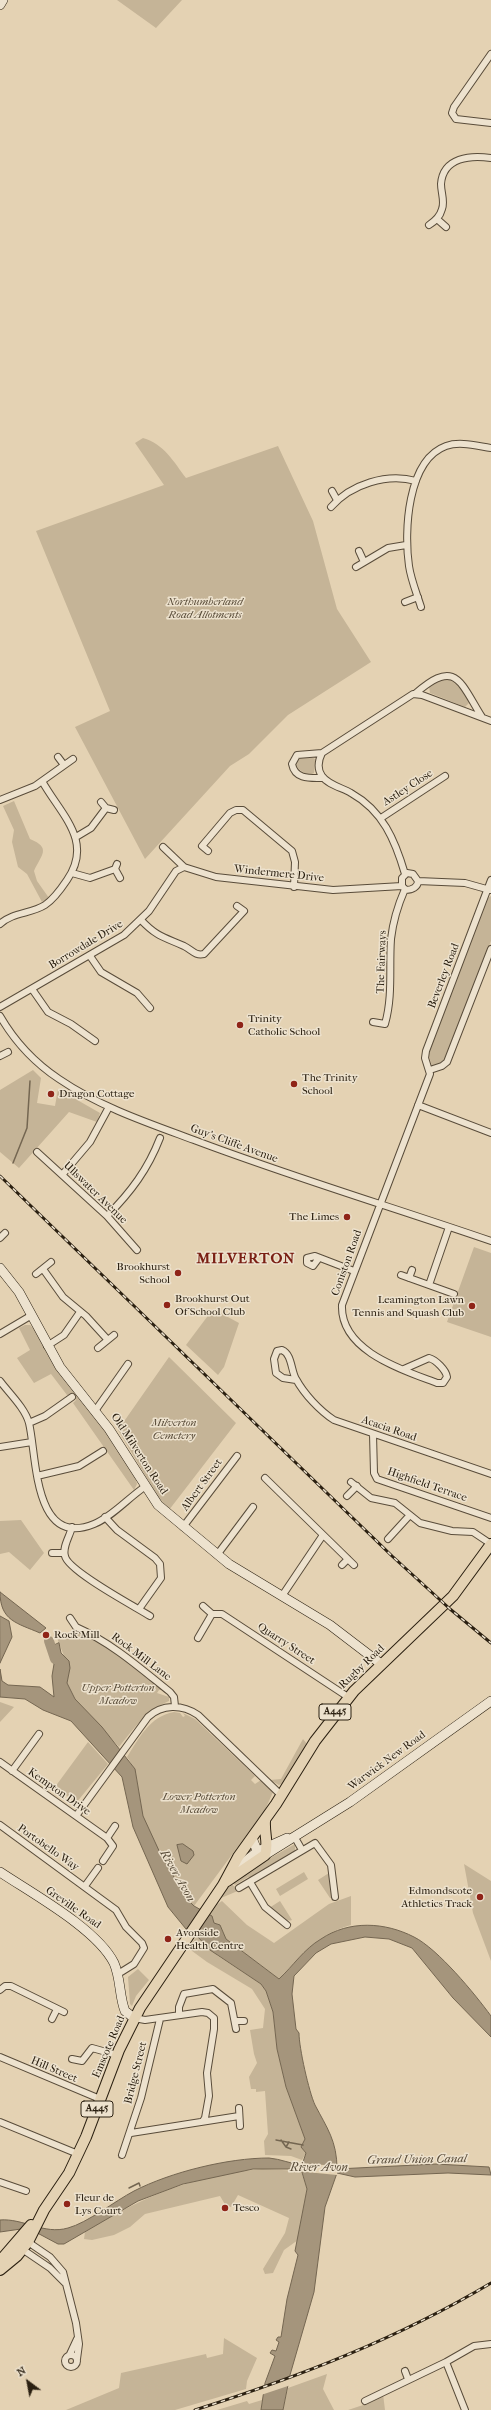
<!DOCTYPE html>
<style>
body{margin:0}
#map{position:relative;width:491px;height:2410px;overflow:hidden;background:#e4d2b3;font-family:"IM FELL French Canon",serif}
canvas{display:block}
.north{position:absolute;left:8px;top:2362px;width:40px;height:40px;-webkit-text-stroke:3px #ede2ce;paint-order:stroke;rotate:328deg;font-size:11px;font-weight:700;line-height:16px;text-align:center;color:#2b2011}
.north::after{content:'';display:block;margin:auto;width:14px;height:18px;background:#2b2011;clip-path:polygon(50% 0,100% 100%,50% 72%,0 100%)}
</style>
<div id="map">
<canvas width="491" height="2410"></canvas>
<div class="north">N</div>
</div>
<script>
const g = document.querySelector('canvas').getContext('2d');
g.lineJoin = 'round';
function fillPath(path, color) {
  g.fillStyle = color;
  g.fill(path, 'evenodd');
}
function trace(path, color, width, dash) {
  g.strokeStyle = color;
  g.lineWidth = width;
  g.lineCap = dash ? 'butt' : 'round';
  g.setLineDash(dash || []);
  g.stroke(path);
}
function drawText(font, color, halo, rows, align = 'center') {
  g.font = font + ' "IM FELL French Canon",serif';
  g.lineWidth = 3;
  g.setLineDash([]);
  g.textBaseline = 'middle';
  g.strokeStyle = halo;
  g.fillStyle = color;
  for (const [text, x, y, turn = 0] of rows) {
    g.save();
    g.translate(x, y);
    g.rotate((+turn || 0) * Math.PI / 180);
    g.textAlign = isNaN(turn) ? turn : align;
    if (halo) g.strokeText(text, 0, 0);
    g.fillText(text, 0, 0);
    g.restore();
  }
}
fillPath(new Path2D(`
 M117,0H182L156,28Z
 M143,438C164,444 174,462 186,478L278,446L313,521L337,609L371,662L288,715L249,754L230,766L145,859L75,727L110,711L36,531L164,485L135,443Z
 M449,677C458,683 467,692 469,703L465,707L430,693L429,686L437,679Z
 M310,756L315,759L314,773L308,776L295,766L296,757Z
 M14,801L30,839C52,848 41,855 34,871L37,881L49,898L42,902L27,874L18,867L12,842L14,830L3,806Z
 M491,896V941L444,1062L432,1066L428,1054L486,899Z
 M33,1070L41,1078L37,1103L55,1106L58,1089L100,1113L97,1122L69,1112L19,1168L0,1152V1090Z
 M474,1247L491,1253V1337L447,1322Z
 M213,1309L239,1323L224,1367L218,1375L186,1345Z
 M25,1325H30L35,1330L106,1430L135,1477L137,1484L134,1490L73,1403L76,1400L72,1395H67L51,1374L34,1383L17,1358L30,1350L19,1328Z
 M169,1357L236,1423L169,1510L157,1495L118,1430Z
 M21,1520L44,1553L30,1570L9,1552L0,1554V1521Z
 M81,1632L92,1634L165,1690H159L157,1693L169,1697V1701C145,1712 135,1727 119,1747L75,1699L67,1683L64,1656L57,1638L68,1633Z
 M0,1702L14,1707L0,1722Z
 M174,1712L180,1713L183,1717L185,1716L183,1713L195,1719L255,1776L251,1780L255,1784L261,1780L273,1792L265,1810L194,1906C175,1885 151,1845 143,1818C137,1797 141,1775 127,1757C140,1737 149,1717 174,1712Z
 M303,1739L307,1744L283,1783L279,1785L270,1780L281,1779Z
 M88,1742L108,1764L76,1803L55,1787Z
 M295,1844V1851L258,1872L252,1878L248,1877L235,1885L233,1883L258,1865Z
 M464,1864L491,1881V1961L473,1913Z
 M304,1872L308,1879L280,1896L276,1889Z
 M329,1873L332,1898H330L318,1880Z
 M231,1884L240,1890L221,1898L220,1896Z
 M351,1896V1925C320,1933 300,1957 279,1979L226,1939L220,1925L214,1923L210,1915L216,1905L222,1901L247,1925L274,1943L329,1904Z
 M280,1901L292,1920C285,1923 275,1913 269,1908Z
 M197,1936L218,1956L261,1984L266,1991L273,2012L277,2049L286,2087L305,2139L303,2150L306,2153L302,2160L291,2156L265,2155L264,2141L268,2134L265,2091L256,2092V2089H251L249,2077L257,2063L254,2054L250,2030L263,2028L265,2009L252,1989L207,1962L188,1948Z
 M138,1969L149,1980L136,1996L132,2006L130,2004L128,1977Z
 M262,2169L301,2171L307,2189L298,2240L284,2250L273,2273L265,2274L263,2269L285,2233L289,2218L238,2195L231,2207L226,2206L220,2196L145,2214L130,2227L114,2235L92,2240L84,2239L85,2232C141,2197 196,2174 262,2169Z
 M224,2338L257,2358L247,2381L246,2389L175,2410H66L119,2388L121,2373L206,2354L207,2358L223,2354Z
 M327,2374L323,2389L334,2410H283L288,2388Z
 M383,2394L385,2410H348L366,2404Z
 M262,2400L261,2410H217L247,2401L249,2404Z`), '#c5b497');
const water = new Path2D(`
 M0,1592L46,1628L40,1633C17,1623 0,1621 0,1592Z
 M0,1616L9,1621L12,1637L0,1663Z
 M59,1643L61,1653L69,1661L70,1668L67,1683L75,1699L102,1727L135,1769L143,1816L161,1855L187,1899L194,1906L212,1916L214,1923L220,1925L226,1939L279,1979C293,1966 304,1949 321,1939C349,1920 385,1922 414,1937C438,1949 475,1994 491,2016V2037L453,1998L412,1948L389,1939L365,1937L331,1944L316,1953L294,1976L292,1994L296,2029L299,2033C299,2048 309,2092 315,2105C327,2128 337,2141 337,2169L436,2164L489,2167L491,2175L448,2173L355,2177L337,2173L325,2207L314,2292L290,2375L283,2410H261L265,2383L275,2356L270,2353L272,2350L276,2351L279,2342L276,2340L278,2337H281L287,2299L298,2255L295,2251L307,2189L301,2169H253L183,2184L138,2201L64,2244H58L28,2228L0,2232V2220C23,2218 44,2235 68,2228C87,2223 115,2201 134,2191C171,2172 228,2158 269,2158C281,2159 291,2164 302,2165L306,2153L301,2147L305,2139L286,2087L277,2049L273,2012L266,1991L261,1984L210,1950L197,1936L186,1929L168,1907L133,1827L122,1777L71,1721L43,1710L25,1699L0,1697V1669L2,1681L8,1685L40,1687L54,1697L52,1676L54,1664L49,1648Z
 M183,1844L193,1851L194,1855L187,1864L181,1861L177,1845Z`);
fillPath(water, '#a5957c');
trace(water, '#746651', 1);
fillPath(new Path2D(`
 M297,2163L338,2166L337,2175L296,2171Z
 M292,2376L291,2385L261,2395L263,2386Z`), '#e4d2b3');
trace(new Path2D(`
 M13,1163L27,1128L30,1081
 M276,2140L303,2145
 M281,2140L286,2147L289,2142
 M286,2147L291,2149
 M129,2188L139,2183L140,2186`), '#746651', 1.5);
trace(new Path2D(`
 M49,1641L55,1659`), '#a5957c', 10);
const street = new Path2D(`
 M491,54L454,107L452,113L456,119L491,123
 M437,219L446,227
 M429,225C435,221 440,217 442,209C445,201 441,193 441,184C443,157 471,155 491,158
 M332,491L337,500
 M331,507C351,484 387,473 416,481
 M359,551L364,562
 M356,567L388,548L406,545
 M405,602L418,597
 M421,607C417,594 411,580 409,566C404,532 407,460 446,446C460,441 477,446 491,448
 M416,693C456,658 460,682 482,717
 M322,753L297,755L292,764C295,780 311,778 323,778
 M58,757L64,765
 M0,800L35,786L73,759
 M101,802L106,808L114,810
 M381,818L445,776
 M76,837L91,828L106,808
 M163,847L184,867L216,877L333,890L402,886
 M208,851L202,846L230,813L236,810H243L292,851L295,862L294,887
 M117,864L115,869L120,878
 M72,873L90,878L115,869
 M405,874C395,840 383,811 351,793C343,788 328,785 322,776C317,769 318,761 322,753L413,694L422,695L491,721
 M418,881L465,883L490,890
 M402,886V878L407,873L413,874L418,881
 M402,886L406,890C412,890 418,887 418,881
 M141,920C157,937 164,937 184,946C192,950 195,956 204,954L244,911L237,906
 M0,924C13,912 31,914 45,905C54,899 61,889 67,880C94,841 61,815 42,781
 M90,956L101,972L137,993L150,1008
 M32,989L48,1012L71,1024L95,1041
 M0,1007L124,935L149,911L176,871L184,867
 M0,1016C15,1042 35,1063 59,1079C100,1107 148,1123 194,1140C292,1177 392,1207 491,1241
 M373,1022L385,1024C393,996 389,968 391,939C393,921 398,905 405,889
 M0,1056L8,1052
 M430,1070L442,1066L447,1062L491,949
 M418,1105L491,1133
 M37,1152L107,1216L137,1250
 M62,1175L90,1142L109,1107
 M107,1216C131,1192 148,1169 160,1138
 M0,1238L5,1233
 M319,1258L313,1266L307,1263V1258L315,1256L354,1271
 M43,1269L63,1297L86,1316L107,1339
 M36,1274L51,1262
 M401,1275L454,1294
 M409,1278L412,1270
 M429,1285L449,1227
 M0,1334L32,1315
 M47,1346L64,1335L80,1312
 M98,1348L114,1335
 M404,1369L429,1358C436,1360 446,1370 447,1377L443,1383H437C403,1370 340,1351 342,1305L430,1074L425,1058L426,1051L491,880
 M296,1380L283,1378L276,1373L274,1359L277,1351L282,1350C292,1354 291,1371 296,1379C304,1394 320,1411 334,1420L491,1474
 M0,1381C9,1393 25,1408 29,1423C37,1456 33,1549 94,1524C112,1517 129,1497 146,1486
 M95,1411L128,1364
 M29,1423L45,1416L72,1397
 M373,1434L374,1473L377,1479L491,1518
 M0,1447L32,1442
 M37,1476L79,1466L103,1451
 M265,1478L354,1565
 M351,1482L371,1498L395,1503L420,1523L452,1531L473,1532L491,1544
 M347,1496L357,1486
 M105,1517L117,1530L155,1558L160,1564L161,1578L139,1609
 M72,1527C70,1536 62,1547 65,1556C68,1571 134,1606 150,1616
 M183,1527L237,1456
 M388,1539L409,1516
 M52,1553H64
 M217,1555L253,1507
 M342,1565L348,1559
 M282,1596L323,1535
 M203,1606L212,1614
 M212,1614H222L348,1697
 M70,1618L76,1627C112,1643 140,1668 170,1692L174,1697L175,1706
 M198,1638L212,1614
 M0,1762L107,1838L115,1826
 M12,1771L39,1734
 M76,1816L148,1717C162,1704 182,1704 198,1715L282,1796
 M0,1825L116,1910L126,1927L142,1943L144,1948L134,1964L118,1974
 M294,1836L302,1850
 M103,1861L113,1846L107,1838
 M250,1882L265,1907L287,1925
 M85,1886L98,1868
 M239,1888L315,1843L331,1865L335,1897
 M0,1990L5,1986H11L64,2012
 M179,2015V2007L184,1994L213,1989L231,2003L236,2029
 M134,2018L145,2020L202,2012L208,2013L214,2018V2029L207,2073L209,2096L205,2118L203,2121
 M52,2019L57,2009
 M235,2021H244
 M0,2057L100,2099
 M72,2059L82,2061L92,2048L117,2055
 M239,2108L240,2126
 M0,2122L78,2154
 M131,2133L239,2116
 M122,2155L141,2098L160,2019
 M0,2182L26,2191
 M25,2243L28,2242L50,2257L63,2272L76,2323L79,2344L77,2359
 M22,2247V2249L50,2268L65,2283
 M70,2354L77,2339
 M65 2361a6 6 0 1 1 12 0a6 6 0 1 1-12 0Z
 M446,2362L474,2346L491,2344
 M405,2371L408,2379
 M365,2401L446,2362L465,2410`);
const secondary = new Path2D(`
 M0,5L3,0
 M0,1268L19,1292L60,1367L109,1429L158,1505L229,1564L330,1625L381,1664
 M252,1838L256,1848L265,1855L350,1802L491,1701
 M0,1872C33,1894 97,1929 114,1963C121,1979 119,1996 125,2011L134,2018
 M231,1873L258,1851L287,1838`);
const primary = new Path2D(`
 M227,1881L265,1855C269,1844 264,1834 265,1821
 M0,2261L31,2225
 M0,2270L17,2256L28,2242L44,2210L69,2173L86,2137L119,2050L140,2008L223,1885L238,1857L276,1804L315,1741L354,1691L453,1596L491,1544`);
trace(street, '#594c3a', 8);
trace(secondary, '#2b2011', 10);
trace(primary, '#2b2011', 12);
trace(street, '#ede2ce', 6);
trace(secondary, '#ede2ce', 9);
trace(primary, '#e4d2b3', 10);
const rail = new Path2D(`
 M0,1176L392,1556L450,1609L491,1643
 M195,2410C298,2377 397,2339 491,2283`);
trace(rail, '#2b2011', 3);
trace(rail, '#ede2ce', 1.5, [4.5]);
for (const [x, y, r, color] of [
 [240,1025,4,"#8f2418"],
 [294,1084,4,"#8f2418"],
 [51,1094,4,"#8f2418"],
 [347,1217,4,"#8f2418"],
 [178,1273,4,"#8f2418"],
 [167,1305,4,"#8f2418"],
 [472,1306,4,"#8f2418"],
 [46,1635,4,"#8f2418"],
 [480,1897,4,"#8f2418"],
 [168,1939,4,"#8f2418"],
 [67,2204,4,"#8f2418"],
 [225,2208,4,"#8f2418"]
]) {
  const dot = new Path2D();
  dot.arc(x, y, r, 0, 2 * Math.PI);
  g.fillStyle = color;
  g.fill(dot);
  trace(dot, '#ede2ce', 1.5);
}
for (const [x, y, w] of [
 [335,1712,32],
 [97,2109,32]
]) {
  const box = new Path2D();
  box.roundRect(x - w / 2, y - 8, w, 16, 3);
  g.fillStyle = '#ede2ce';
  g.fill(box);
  trace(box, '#2b2011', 1);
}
drawText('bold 10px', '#2b2011', null, [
 ["A445",335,1712],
 ["A445",97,2109]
]);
drawText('italic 11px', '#594c39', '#ede2ce', [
 ["Northumberland",205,602],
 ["Road Allotments",205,615],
 ["Milverton",174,1423],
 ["Cemetery",174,1436],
 ["Upper Potterton",118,1688],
 ["Meadow",118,1701],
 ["Lower Potterton",199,1797],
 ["Meadow",199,1810]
]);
drawText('11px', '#2b2011', '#ede2ce', [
 ["Astley Close",408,788,-33],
 ["Windermere Drive",279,874,6],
 ["Borrowdale Drive",86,945,-31],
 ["The Fairways",382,962,-88],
 ["Beverley Road",444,976,-69],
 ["Guy's Cliffe Avenue",234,1144,20],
 ["Ullswater Avenue",95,1193,44],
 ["Coniston Road",347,1263,-70],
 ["Acacia Road",389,1429,19],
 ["Old Milverton Road",139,1454,57],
 ["Albert Street",202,1485,-54],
 ["Highfield Terrace",427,1485,19],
 ["Quarry Street",286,1644,33],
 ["Rock Mill Lane",141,1657,37],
 ["Rugby Road",362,1667,-44],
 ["Warwick New Road",387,1761,-36],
 ["Kempton Drive",59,1792,35],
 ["Portobello Way",48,1848,35],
 ["Greville Road",73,1908,35],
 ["Emscote Road",109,2047,-67],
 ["Hill Street",54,2070,23],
 ["Bridge Street",136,2073,-76]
]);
drawText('11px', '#2b2011', '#ede2ce', [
 ["Trinity",248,1019],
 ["Catholic School",248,1032],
 ["The Trinity",302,1078],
 ["School",302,1091],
 ["Dragon Cottage",59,1094],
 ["The Limes",339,1217,"right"],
 ["Brookhurst",170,1267,"right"],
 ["School",170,1280,"right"],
 ["Brookhurst Out",175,1299],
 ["Of School Club",175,1312],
 ["Leamington Lawn",464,1300,"right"],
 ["Tennis and Squash Club",464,1313,"right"],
 ["Rock Mill",54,1635],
 ["Edmondscote",472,1891,"right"],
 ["Athletics Track",472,1904,"right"],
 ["Avonside",176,1933],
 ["Health Centre",176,1946],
 ["Fleur de",75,2198],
 ["Lys Court",75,2211],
 ["Tesco",233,2208]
], 'left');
drawText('italic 12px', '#564936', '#ede2ce', [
 ["River Avon",177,1876,60],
 ["Grand Union Canal",417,2160,-1],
 ["River Avon",319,2168]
]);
g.letterSpacing = '1px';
drawText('bold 15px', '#7a1f14', '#ede2ce', [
 ["MILVERTON",246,1259]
]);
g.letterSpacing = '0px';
</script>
